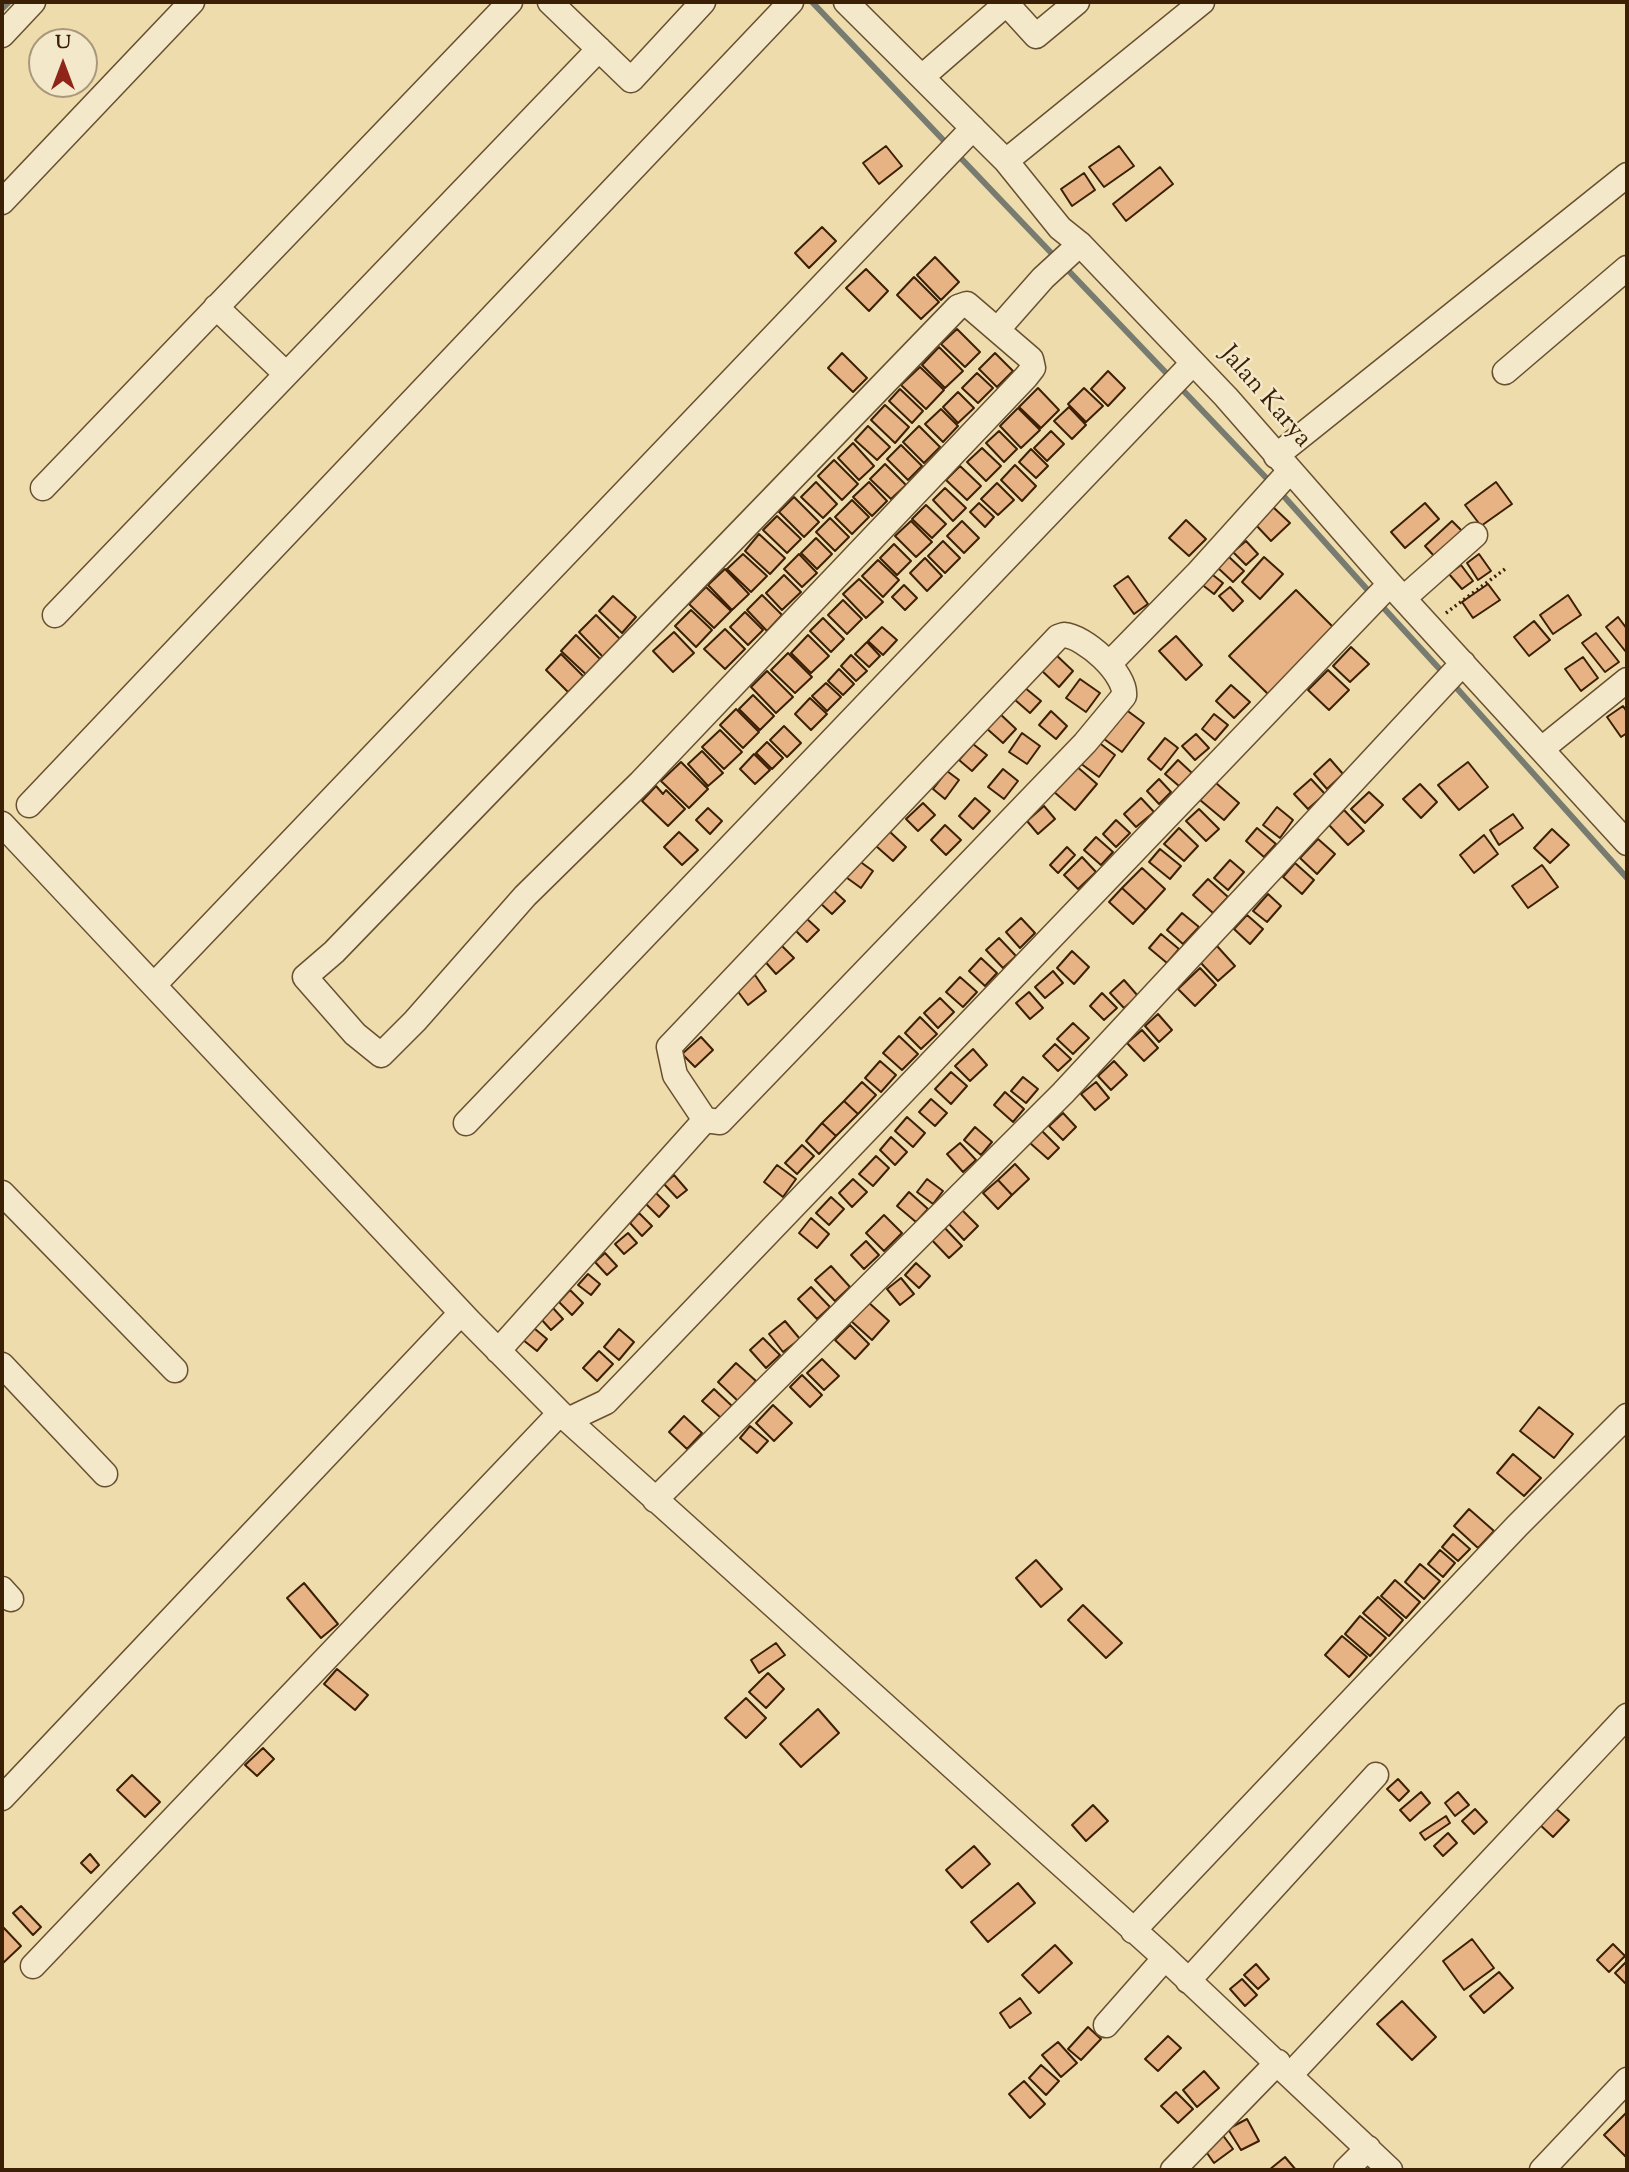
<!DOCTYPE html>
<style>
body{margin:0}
#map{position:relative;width:1629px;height:2172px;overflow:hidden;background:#eedcad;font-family:"Sorts Mill Goudy",serif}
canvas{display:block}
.frame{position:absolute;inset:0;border:4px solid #3b2005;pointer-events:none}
.north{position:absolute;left:28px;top:28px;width:70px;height:70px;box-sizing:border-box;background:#f4e8ca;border:2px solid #aa987b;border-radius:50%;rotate:0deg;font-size:19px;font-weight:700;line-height:28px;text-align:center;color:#3b2005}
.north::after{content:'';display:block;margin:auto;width:24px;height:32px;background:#8f2418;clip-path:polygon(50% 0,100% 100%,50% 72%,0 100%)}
</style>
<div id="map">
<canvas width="1629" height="2172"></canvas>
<div class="frame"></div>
<div class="north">U</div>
</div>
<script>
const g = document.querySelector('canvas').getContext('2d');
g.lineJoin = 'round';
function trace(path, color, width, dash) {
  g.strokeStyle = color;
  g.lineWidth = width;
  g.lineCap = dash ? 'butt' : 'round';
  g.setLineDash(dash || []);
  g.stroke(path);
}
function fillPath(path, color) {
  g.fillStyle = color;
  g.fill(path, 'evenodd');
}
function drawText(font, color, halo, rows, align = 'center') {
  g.font = font + ' "Sorts Mill Goudy",serif';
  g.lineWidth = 5;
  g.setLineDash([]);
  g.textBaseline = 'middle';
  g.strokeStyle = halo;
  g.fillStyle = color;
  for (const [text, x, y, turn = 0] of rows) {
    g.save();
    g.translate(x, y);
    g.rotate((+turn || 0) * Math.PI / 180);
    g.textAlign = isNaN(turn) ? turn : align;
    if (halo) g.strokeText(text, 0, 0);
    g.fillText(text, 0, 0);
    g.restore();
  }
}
trace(new Path2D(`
 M812,2L948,145
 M2,9L9,2
 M956,153L1057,259
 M1064,266L1171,378
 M1178,385L1272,484
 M1280,492L1373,596
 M1380,604L1446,676
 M1453,684L1627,878`), '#777b70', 6);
const building = new Path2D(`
 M886,146L902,166L879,184L863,163Z
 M1119,146L1134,166L1104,187L1089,167Z
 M1160,167L1173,184L1126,221L1113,204Z
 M1084,173L1095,190L1072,206L1061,189Z
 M822,227L836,241L809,268L795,253Z
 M935,257L959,282L941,300L917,275Z
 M866,269L888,291L869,311L846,288Z
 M914,277L939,302L921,319L897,295Z
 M957,329L980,352L965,367L941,344Z
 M939,347L963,371L945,388L922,365Z
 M842,353L867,378L853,392L828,368Z
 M995,353L1013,371L997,387L979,369Z
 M920,367L944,390L926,409L901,385Z
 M1108,371L1125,388L1108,406L1091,389Z
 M977,373L993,388L978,403L962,388Z
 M1038,388L1059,410L1041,428L1019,407Z
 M1084,388L1103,406L1086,422L1068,404Z
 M900,389L923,411L912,423L889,401Z
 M958,392L974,408L958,423L943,407Z
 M885,405L909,427L895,443L871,420Z
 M1069,407L1086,425L1072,439L1054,421Z
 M1018,408L1040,430L1021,448L1000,426Z
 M941,409L958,426L943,442L925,424Z
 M868,426L890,447L877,460L855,440Z
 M919,426L940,447L924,463L903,442Z
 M999,431L1017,449L1004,462L986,443Z
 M1051,431L1064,444L1047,461L1034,448Z
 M853,443L874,466L859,480L838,458Z
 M901,445L922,466L908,480L887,459Z
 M982,448L1001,466L986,481L967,462Z
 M1031,449L1048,466L1036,478L1019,462Z
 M834,460L858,484L842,500L818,476Z
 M885,464L906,485L891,499L870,479Z
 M1015,465L1036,486L1022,501L1001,480Z
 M960,466L981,486L967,500L946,480Z
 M816,482L837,504L823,518L801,497Z
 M869,482L887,501L872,516L853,497Z
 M1496,482L1512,504L1481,526L1465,505Z
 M997,483L1014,500L998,515L981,499Z
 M945,488L966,508L953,521L933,500Z
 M794,497L819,522L804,537L779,512Z
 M852,500L869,517L852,534L835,517Z
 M979,503L994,517L985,527L970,512Z
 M1425,503L1439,519L1405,548L1391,532Z
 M926,505L946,524L932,538L912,519Z
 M1273,507L1290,523L1271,541L1255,524Z
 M777,516L801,539L787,553L763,530Z
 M830,518L849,537L835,551L816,532Z
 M1186,520L1206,539L1189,556L1169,538Z
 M911,521L932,542L916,557L895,536Z
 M962,521L979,538L964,553L947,536Z
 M1452,521L1462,531L1434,556L1425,546Z
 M759,534L785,558L770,574L745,551Z
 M816,538L832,554L817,569L801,553Z
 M943,541L960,558L945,573L928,556Z
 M1246,541L1258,554L1246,565L1233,552Z
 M894,544L911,561L897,575L880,558Z
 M743,554L767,576L751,592L727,569Z
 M799,554L817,573L802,587L784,569Z
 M1479,554L1491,571L1478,580L1467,563Z
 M1228,556L1244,571L1233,582L1217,567Z
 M1264,557L1283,574L1260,599L1242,582Z
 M925,558L942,576L927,591L910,573Z
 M878,560L899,580L883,597L862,576Z
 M1461,565L1473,581L1462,589L1449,574Z
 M725,569L749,594L732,610L708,585Z
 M1209,572L1223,583L1214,594L1200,583Z
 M784,575L801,592L782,610L766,593Z
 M1128,576L1148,604L1134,614L1114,586Z
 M859,579L883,602L866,618L843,594Z
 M1488,584L1500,600L1473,618L1462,602Z
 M904,585L917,598L905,610L892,597Z
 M706,587L731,611L714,628L689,604Z
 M1230,587L1243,601L1233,611L1219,596Z
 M1296,590L1334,628L1268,694L1229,656Z
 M762,595L782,615L767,631L747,610Z
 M1568,595L1581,615L1553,634L1540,615Z
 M613,596L636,617L622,633L599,611Z
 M843,600L862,619L847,634L828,615Z
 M691,610L712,630L696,647L675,626Z
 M745,612L763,630L748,645L730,627Z
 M596,615L621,640L603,657L579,632Z
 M1618,617L1627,629L1626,652L1606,627Z
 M823,618L844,639L831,652L810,631Z
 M1534,621L1550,640L1529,656L1514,637Z
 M882,627L897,640L883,655L868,641Z
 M725,629L745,649L725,669L704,649Z
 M674,632L694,653L673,672L653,651Z
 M1596,633L1619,662L1605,672L1582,643Z
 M576,635L605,664L591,679L561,651Z
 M808,635L829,656L811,673L791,653Z
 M1176,636L1202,665L1186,680L1159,651Z
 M867,642L880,656L869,667L855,654Z
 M1351,647L1369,664L1350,682L1333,666Z
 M788,653L812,677L795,693L771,670Z
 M1054,653L1073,671L1059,687L1040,669Z
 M561,654L589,682L573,697L546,670Z
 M851,655L867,671L856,681L841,666Z
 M1583,657L1598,678L1581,691L1565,669Z
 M839,669L854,684L843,695L828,681Z
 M1328,670L1349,690L1329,710L1308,690Z
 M767,671L793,697L776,713L751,687Z
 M1080,679L1100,693L1086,712L1066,698Z
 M826,683L841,697L827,711L812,696Z
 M1231,685L1250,702L1234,718L1216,701Z
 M1024,687L1041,701L1030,713L1014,699Z
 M753,695L774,716L760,730L739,709Z
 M810,698L827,714L811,730L795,714Z
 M1623,706L1627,712V733L1621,737L1607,717Z
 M736,709L759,732L743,748L720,725Z
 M1125,709L1144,723L1122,752L1104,739Z
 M1051,711L1067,726L1056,739L1039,725Z
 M998,712L1016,729L1003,743L985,727Z
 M1214,714L1228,725L1215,740L1202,729Z
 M784,726L801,743L787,757L770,740Z
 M720,730L742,752L724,769L702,747Z
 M1022,733L1040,746L1027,764L1009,752Z
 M1196,734L1209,748L1195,760L1182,746Z
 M1165,738L1178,748L1161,770L1148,759Z
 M1097,741L1115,755L1099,777L1080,763Z
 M767,742L783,758L772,769L756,753Z
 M973,744L987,755L972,771L959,760Z
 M702,751L723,773L708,786L688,764Z
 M754,754L770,770L755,784L740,769Z
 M1330,759L1343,774L1327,789L1314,774Z
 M1178,760L1192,773L1179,786L1165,774Z
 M681,762L708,789L689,808L661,781Z
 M1468,762L1488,787L1459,810L1438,785Z
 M1075,765L1097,784L1075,810L1053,791Z
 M1003,769L1018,781L1004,799L988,787Z
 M947,771L959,780L945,799L933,789Z
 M1159,779L1171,792L1159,804L1147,791Z
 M1311,779L1325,794L1308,809L1294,794Z
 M1216,783L1239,803L1224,820L1200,800Z
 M1420,784L1437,802L1421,818L1403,799Z
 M656,786L663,794L666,790L685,809L668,826L642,801Z
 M1369,792L1383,805L1365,823L1351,809Z
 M975,798L990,811L973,829L959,816Z
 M1141,798L1154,812L1136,827L1124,814Z
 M923,803L935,815L918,831L906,819Z
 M1044,806L1055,819L1038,834L1027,821Z
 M1277,807L1293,820L1280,838L1263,825Z
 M708,808L722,821L710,834L696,820Z
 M1199,809L1219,829L1206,841L1186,821Z
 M1344,810L1364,831L1348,845L1329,825Z
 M1513,814L1523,828L1499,845L1490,830Z
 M1116,820L1130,833L1116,847L1103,834Z
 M945,825L961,840L946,855L931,840Z
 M1179,828L1198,846L1184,861L1164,844Z
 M1257,828L1276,844L1264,857L1246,841Z
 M1552,829L1569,845L1550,863L1534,848Z
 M889,831L906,847L893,861L876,846Z
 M679,832L698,850L682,865L664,847Z
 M1484,835L1498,854L1474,873L1460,855Z
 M1096,837L1113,852L1101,865L1084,850Z
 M1318,839L1335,854L1317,874L1300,858Z
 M1067,847L1075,855L1058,873L1050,865Z
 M1160,849L1181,866L1170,879L1149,862Z
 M1082,857L1096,872L1078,889L1064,875Z
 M855,858L873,871L861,888L843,875Z
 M1230,860L1244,872L1228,890L1214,878Z
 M1295,863L1314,880L1302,894L1283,877Z
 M1542,865L1558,887L1528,908L1512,886Z
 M1142,868L1165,889L1146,910L1122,888Z
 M1208,879L1228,897L1213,913L1193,895Z
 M831,888L845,901L832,914L819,902Z
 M1122,888L1146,910L1133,924L1109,902Z
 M1268,894L1281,906L1267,922L1253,911Z
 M1182,913L1199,927L1183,944L1167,930Z
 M1247,915L1263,929L1250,944L1234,929Z
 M806,918L819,930L807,942L795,930Z
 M1021,918L1035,933L1020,948L1006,932Z
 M1161,934L1179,949L1167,963L1149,948Z
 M999,938L1016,956L1003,968L986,950Z
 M779,943L794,958L776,974L762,958Z
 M1217,946L1235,966L1218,981L1200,962Z
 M1072,951L1089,967L1074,984L1057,968Z
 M981,958L997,973L985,986L969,971Z
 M1200,968L1216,985L1195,1006L1178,989Z
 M1053,971L1063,983L1045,998L1035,987Z
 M755,975L766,991L748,1005L736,989Z
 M960,977L977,992L963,1007L946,992Z
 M1124,980L1138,996L1124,1008L1110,993Z
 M1029,992L1043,1008L1030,1019L1016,1003Z
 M1102,993L1117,1008L1104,1020L1090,1006Z
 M940,998L954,1012L938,1028L924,1013Z
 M1158,1014L1172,1030L1159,1042L1145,1026Z
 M920,1017L937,1034L921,1049L905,1033Z
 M1073,1023L1089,1038L1073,1054L1057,1039Z
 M1142,1030L1158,1048L1144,1061L1127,1043Z
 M899,1036L918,1054L902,1070L883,1053Z
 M701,1037L713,1050L695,1067L682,1054Z
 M1055,1044L1071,1059L1058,1071L1043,1056Z
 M973,1049L987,1065L970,1081L955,1066Z
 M880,1061L896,1075L881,1092L865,1078Z
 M1114,1061L1127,1075L1111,1090L1098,1076Z
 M951,1072L967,1086L951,1104L935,1089Z
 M1023,1077L1038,1089L1026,1103L1011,1091Z
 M862,1082L876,1095L858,1114L844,1101Z
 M1096,1082L1109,1098L1095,1110L1081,1094Z
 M1005,1092L1024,1109L1013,1122L994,1105Z
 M931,1099L947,1113L935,1126L919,1112Z
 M844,1101L858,1114L836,1136L822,1123Z
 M1063,1113L1076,1127L1063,1140L1049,1126Z
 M907,1117L925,1133L913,1147L895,1131Z
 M822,1123L836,1136L819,1154L806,1141Z
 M975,1127L992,1142L981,1155L964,1140Z
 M1042,1131L1059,1148L1048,1159L1030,1143Z
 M891,1137L907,1152L895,1165L880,1150Z
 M960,1143L976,1160L963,1172L947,1154Z
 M802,1145L814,1156L797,1174L785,1163Z
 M876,1156L889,1168L873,1186L859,1174Z
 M1015,1164L1029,1179L1012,1195L998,1180Z
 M777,1165L796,1179L783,1197L764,1182Z
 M674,1175L687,1190L677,1198L664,1184Z
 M853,1179L867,1192L852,1207L839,1193Z
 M927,1179L943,1191L933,1204L917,1192Z
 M998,1180L1012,1195L998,1209L983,1193Z
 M654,1191L669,1206L659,1217L643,1201Z
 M909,1192L928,1209L916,1222L897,1206Z
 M831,1197L844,1209L829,1225L816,1213Z
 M962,1210L978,1226L964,1240L948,1223Z
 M639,1213L652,1226L642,1236L630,1223Z
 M884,1215L902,1233L884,1251L866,1233Z
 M811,1218L829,1234L817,1248L799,1233Z
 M942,1225L962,1246L949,1258L929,1237Z
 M628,1233L637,1243L624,1254L615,1244Z
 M866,1241L879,1255L864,1269L851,1255Z
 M605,1253L617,1266L607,1275L595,1262Z
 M916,1263L930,1276L919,1288L905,1275Z
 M831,1266L850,1287L835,1301L815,1280Z
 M588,1274L600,1284L591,1295L578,1285Z
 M901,1278L914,1294L900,1305L887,1289Z
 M811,1287L830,1307L817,1319L798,1299Z
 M570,1290L583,1303L572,1315L559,1302Z
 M867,1301L889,1321L872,1340L850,1320Z
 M553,1308L563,1319L551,1330L541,1319Z
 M785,1321L800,1339L783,1352L769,1334Z
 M529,1324L547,1339L537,1351L518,1336Z
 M850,1325L869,1344L855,1359L835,1340Z
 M619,1329L634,1342L619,1360L604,1347Z
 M763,1338L780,1355L766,1368L750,1350Z
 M599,1351L613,1364L597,1381L583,1368Z
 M822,1359L839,1376L824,1390L807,1373Z
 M736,1363L756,1381L738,1401L718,1382Z
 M802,1375L822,1395L810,1407L790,1387Z
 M714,1389L732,1406L721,1418L702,1401Z
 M773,1405L792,1423L774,1441L756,1423Z
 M1539,1407L1573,1434L1554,1458L1520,1431Z
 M684,1416L702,1433L687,1449L669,1432Z
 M750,1426L768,1441L757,1453L740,1438Z
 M1513,1454L1541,1478L1524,1496L1497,1473Z
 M1469,1509L1494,1531L1478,1548L1454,1526Z
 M1453,1534L1470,1549L1458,1561L1442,1547Z
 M1440,1550L1455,1563L1443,1577L1428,1564Z
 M1036,1560L1062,1589L1041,1607L1016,1578Z
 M1420,1564L1440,1581L1424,1599L1405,1582Z
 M1395,1580L1420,1602L1406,1618L1381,1596Z
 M304,1583L338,1624L321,1638L287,1598Z
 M1378,1597L1403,1620L1389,1636L1363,1613Z
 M1083,1605L1122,1643L1106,1658L1068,1620Z
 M1360,1616L1386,1638L1370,1656L1345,1634Z
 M1342,1636L1367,1657L1349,1677L1325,1655Z
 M776,1643L785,1655L759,1673L751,1660Z
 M337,1669L368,1695L355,1710L324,1684Z
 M768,1673L784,1689L766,1708L749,1692Z
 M746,1698L766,1718L746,1738L725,1718Z
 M818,1709L839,1733L801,1767L780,1744Z
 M263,1748L274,1759L257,1776L245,1765Z
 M132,1775L160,1802L145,1817L117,1790Z
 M1398,1779L1409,1791L1399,1801L1387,1789Z
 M1421,1792L1430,1803L1410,1821L1400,1810Z
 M1458,1792L1469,1805L1455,1816L1445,1803Z
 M1093,1805L1108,1821L1086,1841L1072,1825Z
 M1553,1806L1569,1820L1553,1837L1538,1823Z
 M1475,1809L1487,1822L1474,1834L1462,1821Z
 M1446,1816L1450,1823L1425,1840L1420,1833Z
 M1448,1833L1457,1843L1443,1856L1434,1846Z
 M974,1846L990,1864L962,1888L946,1870Z
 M90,1854L99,1865L91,1873L81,1863Z
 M1018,1883L1035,1903L988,1942L971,1922Z
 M21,1906L41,1927L33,1935L13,1913Z
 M2,1926L21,1946L2,1964Z
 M1472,1939L1494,1968L1464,1990L1443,1961Z
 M1613,1944L1625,1956L1609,1972L1597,1960Z
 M1055,1945L1072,1963L1039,1993L1022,1975Z
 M1627,1961V1981L1625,1983L1615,1973Z
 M1256,1964L1269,1979L1258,1989L1244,1975Z
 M1499,1972L1513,1988L1484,2013L1470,1996Z
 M1242,1979L1257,1995L1245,2006L1230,1989Z
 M1020,1998L1031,2013L1010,2028L1000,2013Z
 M1402,2001L1436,2037L1412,2060L1377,2024Z
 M1088,2027L1101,2039L1081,2060L1068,2049Z
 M1168,2036L1181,2048L1158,2071L1145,2059Z
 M1058,2042L1077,2063L1061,2077L1042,2055Z
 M1041,2065L1059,2081L1046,2095L1029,2078Z
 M1204,2071L1219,2088L1197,2107L1183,2090Z
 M1024,2081L1045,2104L1030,2118L1009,2094Z
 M1176,2092L1193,2109L1178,2123L1161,2106Z
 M1627,2112V2158L1604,2135Z
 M1247,2119L1259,2141L1241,2150L1228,2129Z
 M1219,2130L1233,2149L1214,2163L1200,2143Z
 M1285,2157L1296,2170H1269Z`);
fillPath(building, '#e7b384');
trace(building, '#3b2005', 2);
const minor = new Path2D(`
 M550,2L631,80L703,2
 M846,2L1006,161L1060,228L1080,244L1226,397L1390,584L1627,843
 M1005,2L1036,36L1077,2
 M2,35L33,2
 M922,77L1007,3
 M1006,161L1202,2
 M2,202L192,2
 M967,304L1031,359L1033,368L1026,377L640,783L525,896L415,1021L381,1055L355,1034L305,977L334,952L958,307Z
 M216,307L286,374
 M998,329L1043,278L1080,244
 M1505,372L1627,268
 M1276,456L1627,175
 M43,488L510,2
 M1404,598L1475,535
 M55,615L599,49
 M1064,635C1084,636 1127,674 1124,696L1085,743L720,1122L705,1120L675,1075L669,1047L1058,637Z
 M1109,664L1197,574L1289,472
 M1543,748L1627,680
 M29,805L791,2
 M2,824L470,1322L560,1413L1165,1958L1390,2170
 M154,985L973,128
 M466,1123L1193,363
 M2,1193L175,1370
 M498,1351L705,1120
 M2,1365L105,1474
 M568,1420L606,1402L1390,584
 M655,1500L1063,1093L1463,663
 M2,1589L11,1599
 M2,1798L461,1313
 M1133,1931L1517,1526L1627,1416
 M33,1966L560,1413
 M1188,1981L1376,1775
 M1106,2025L1165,1958
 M1291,2074L1627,1716
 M1173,2170L1278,2062
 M1346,2170L1368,2148
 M1542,2170L1627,2080`);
trace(minor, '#684f2f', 27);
trace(new Path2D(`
 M1446,613L1505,569`), '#3b2005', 3.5, [2, 3.5]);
trace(minor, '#f4e8ca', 24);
drawText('26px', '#3b2005', '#f4e8ca', [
 ["Jalan Karya",1264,398,49]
]);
</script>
